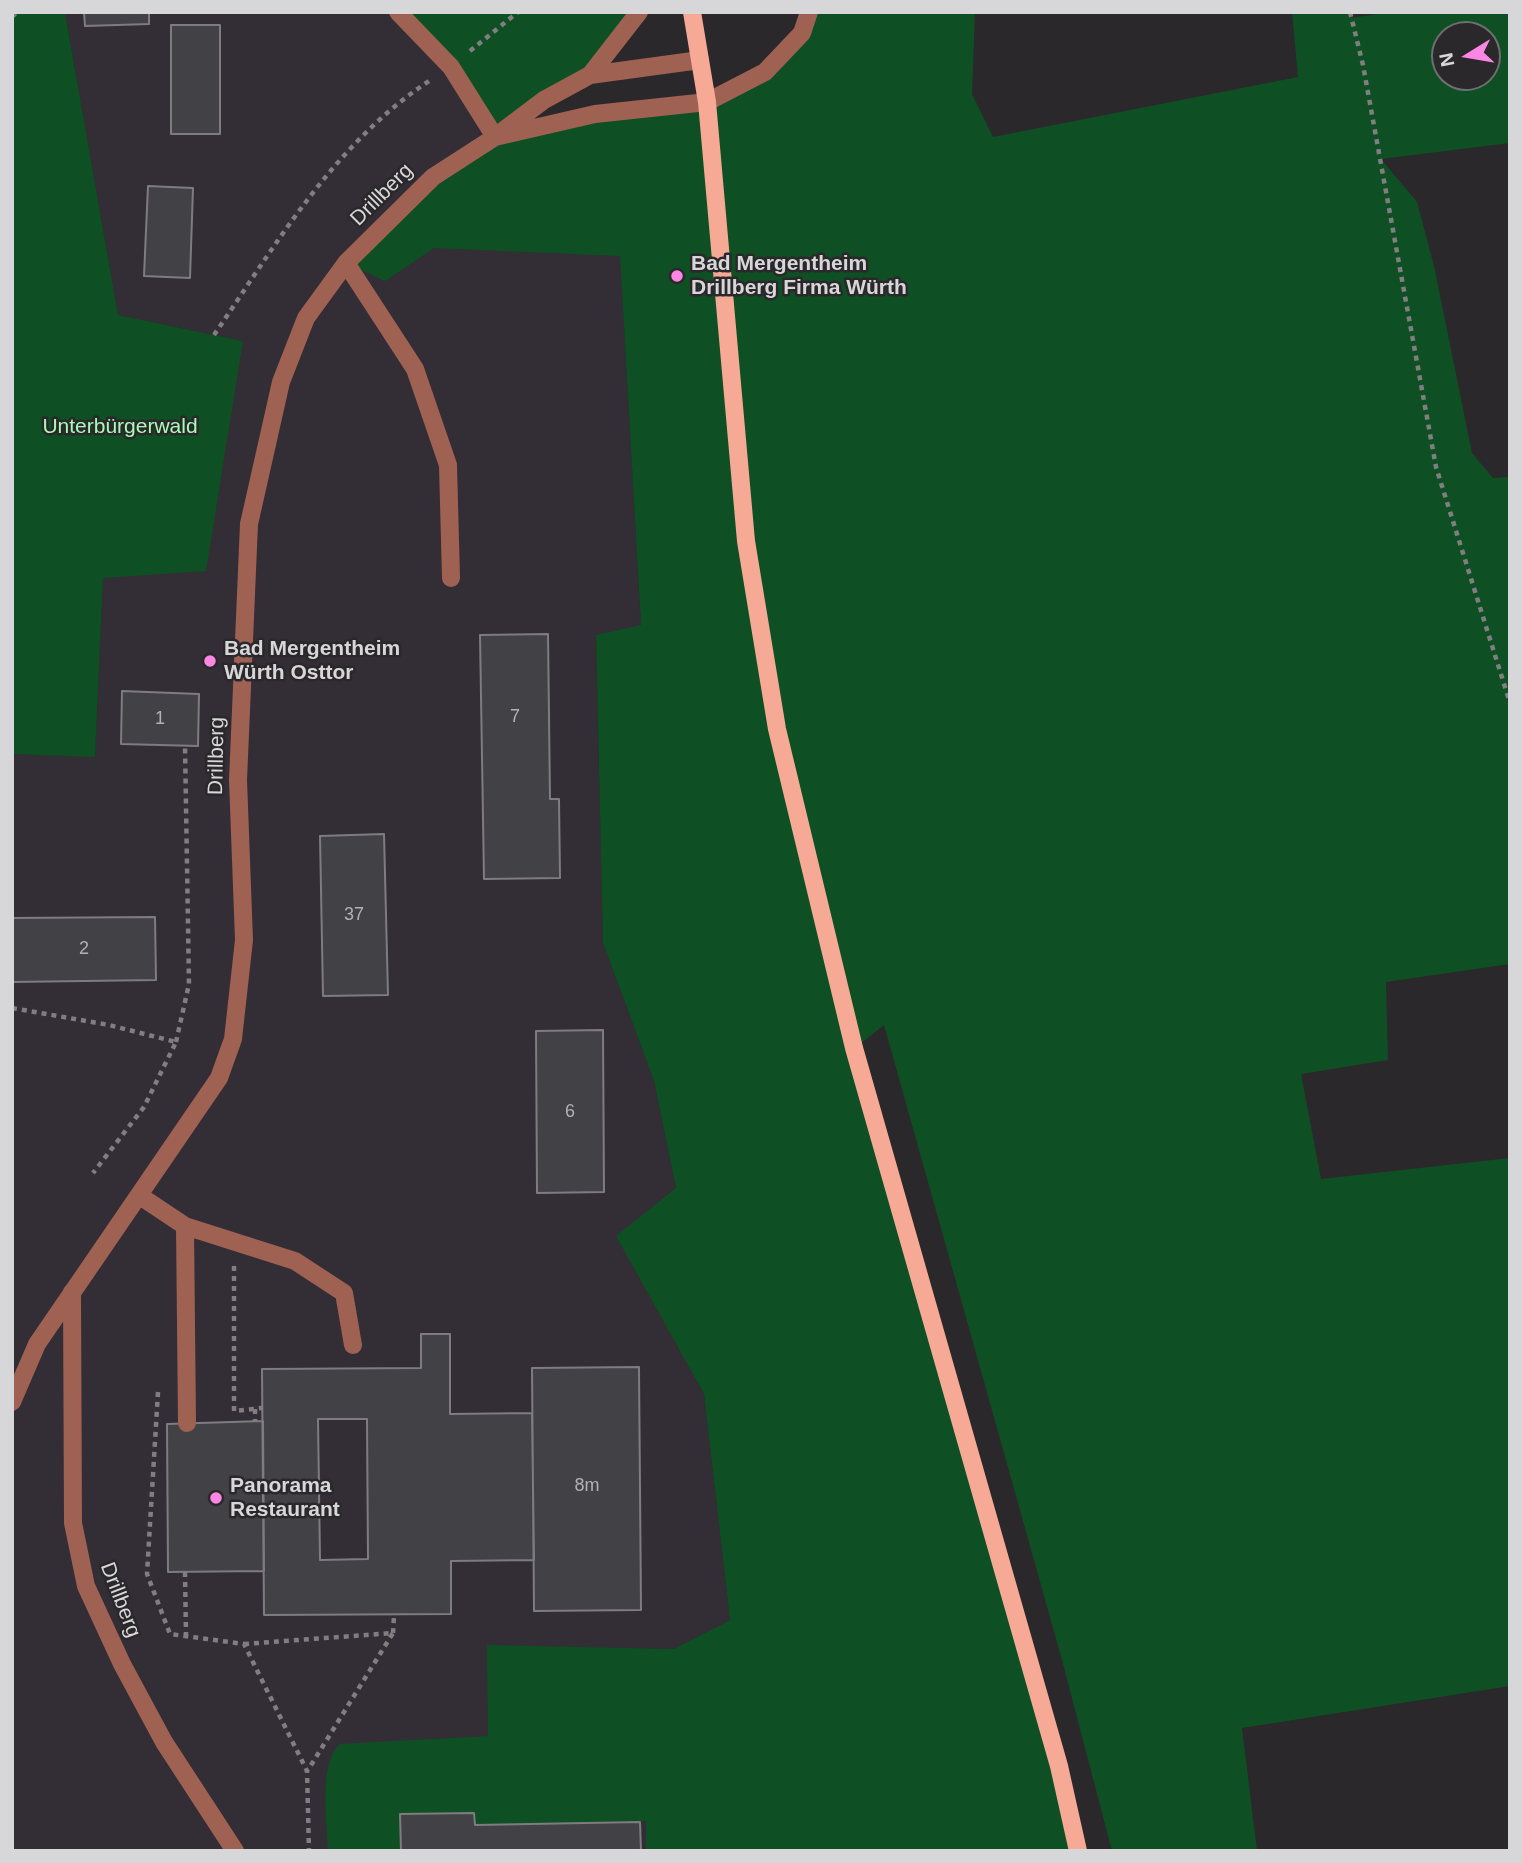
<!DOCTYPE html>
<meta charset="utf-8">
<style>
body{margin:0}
#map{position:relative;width:1522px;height:1863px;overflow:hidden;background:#2a282b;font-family:Helvetica,sans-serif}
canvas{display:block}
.frame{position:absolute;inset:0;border:14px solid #d7d6d8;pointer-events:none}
.north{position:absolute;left:1431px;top:21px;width:70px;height:70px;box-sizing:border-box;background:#2a282b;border:2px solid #6f6e70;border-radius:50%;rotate:259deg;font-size:19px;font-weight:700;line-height:28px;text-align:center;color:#d7d6d8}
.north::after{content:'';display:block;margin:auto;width:24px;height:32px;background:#fc86e3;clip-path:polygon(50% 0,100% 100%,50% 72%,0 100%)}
</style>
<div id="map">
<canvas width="1522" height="1863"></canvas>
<div class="frame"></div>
<div class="north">N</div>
</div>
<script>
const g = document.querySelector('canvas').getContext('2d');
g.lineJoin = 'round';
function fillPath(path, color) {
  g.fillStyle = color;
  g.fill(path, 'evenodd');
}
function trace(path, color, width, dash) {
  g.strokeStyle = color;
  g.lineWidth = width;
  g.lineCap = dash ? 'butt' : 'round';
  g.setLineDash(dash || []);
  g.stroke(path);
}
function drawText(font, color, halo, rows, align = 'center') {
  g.font = font + ' Helvetica,sans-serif';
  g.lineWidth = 5;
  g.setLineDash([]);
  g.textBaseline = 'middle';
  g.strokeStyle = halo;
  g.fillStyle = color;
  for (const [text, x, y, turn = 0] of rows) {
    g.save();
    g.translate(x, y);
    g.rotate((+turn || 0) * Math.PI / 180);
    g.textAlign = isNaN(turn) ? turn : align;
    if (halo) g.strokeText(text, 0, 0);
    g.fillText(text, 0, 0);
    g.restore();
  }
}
fillPath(new Path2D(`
 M65,12H422L620,255L641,626L596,635L603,943L654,1081L676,1188L617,1236L704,1394L730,1620L675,1649L488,1646L647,1781L646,1851H12V754L95,756L103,578L243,341L118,315Z`), '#332d36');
fillPath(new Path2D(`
 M12,12H65L118,315L243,341L206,571L103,578L95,757L12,754Z
 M398,12H639L590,75L497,135L707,102L765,72L809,12H975L972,94L993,137L1298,77L1292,12H1350L1351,18L1391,12H1510V143L1381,159L1417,202L1434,266L1472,453L1493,478L1510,477V964L1386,982L1388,1060L1301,1074L1321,1179L1510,1158V1686L1242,1728L1257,1851H1112L1062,1660L884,1025L854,1049L1078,1851H646V1821L475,1825L474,1813L400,1814L401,1851H328C327,1822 318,1763 340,1744L488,1736L487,1645L674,1649L730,1620L704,1394L616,1236L676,1188L654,1081L603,943L596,635L641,625L620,256L434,248L385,281L346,263L433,177L494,137ZM1445,35H1487V77H1445Z`), '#0e5024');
const building = new Path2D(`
 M84,12H149V24L85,26Z
 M171,25H220V134H171Z
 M148,186L193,188L190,278L144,276Z
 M548,634L550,799H559L560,878L484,879L480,635Z
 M122,691L199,694L198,746L121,744Z
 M384,834L388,995L323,996L320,836Z
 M155,917L156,980L12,982V918Z
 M603,1030L604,1192L537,1193L536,1031Z
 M421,1334H450V1414L532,1413L534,1560L451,1561V1614L264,1615L262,1369L421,1368ZM318,1419H367L368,1559L320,1560Z
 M639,1367L641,1610L534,1611L532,1368Z
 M263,1421L264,1571L168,1572L167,1424Z
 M474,1813L475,1825L640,1822L641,1851H401L400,1814Z`);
fillPath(building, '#424146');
trace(building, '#7e7c81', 2);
trace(new Path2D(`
 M1350,12L1363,65L1436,467L1510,703
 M12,17L17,12
 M470,51L518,12
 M214,335C277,243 334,144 429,81
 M12,1008L109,1025L176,1042L144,1107L93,1173
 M176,1042L189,984L185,746
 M234,1266V1411L262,1408
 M158,1392L147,1574L170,1634L244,1644L307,1771L309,1851
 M255,1409V1421
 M185,1572L186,1636
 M393,1633L394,1616
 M244,1644L393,1633L308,1770`), '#807e81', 4.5, [5, 5]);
trace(new Path2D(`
 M398,12L451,67L495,137L544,100L590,75L639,12
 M590,75L700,60
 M346,263L415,369L448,465L451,578
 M140,1196L185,1226L295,1261L344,1293L353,1345
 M185,1226L187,1423
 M72,1292L73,1523L86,1586L122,1664L164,1742L235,1851
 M12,1402L37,1344L219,1078L233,1039L244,940L238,780L249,524L281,382L306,318L346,263L433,177L495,137L595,114L707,102L765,72L802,33L809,12`), '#9f6152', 18);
trace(new Path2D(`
 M692,12L707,102L746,541L777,729L854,1048L1059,1766L1078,1851`), '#f6aa96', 18);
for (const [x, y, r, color] of [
 [677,276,7,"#fc86e3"],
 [210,661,7,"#fc86e3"],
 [216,1498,7,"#fc86e3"]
]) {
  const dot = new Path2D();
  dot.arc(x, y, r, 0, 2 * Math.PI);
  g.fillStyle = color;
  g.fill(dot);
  trace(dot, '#2a282b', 2.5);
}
drawText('18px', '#b2b1b4', null, [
 ["7",515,717],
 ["1",160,719],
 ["37",354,915],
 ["2",84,949],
 ["6",570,1112],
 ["8m",587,1486]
]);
drawText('21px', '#d7d6d8', '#2a282b', [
 ["Drillberg",382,195,-45],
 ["Drillberg",217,756,-89],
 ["Drillberg",120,1600,69]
]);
drawText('bold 21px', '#d7d6d8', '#2a282b', [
 ["Bad Mergentheim",691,264],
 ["Drillberg Firma Würth",691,288],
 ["Bad Mergentheim",224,649],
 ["Würth Osttor",224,673],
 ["Panorama",230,1486],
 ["Restaurant",230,1510]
], 'left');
drawText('21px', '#a6fbb6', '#2a282b', [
 ["Unterbürgerwald",120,427]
]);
</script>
